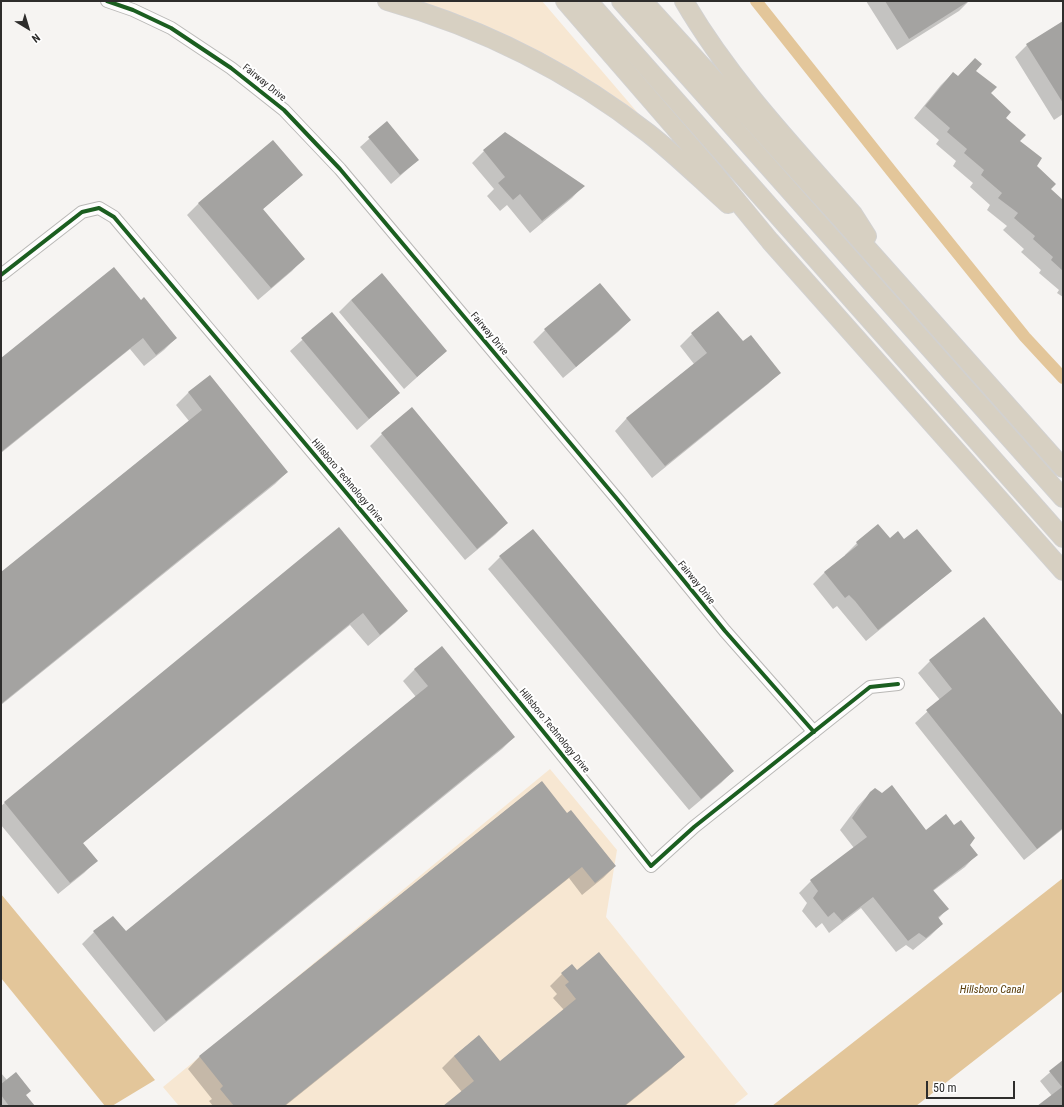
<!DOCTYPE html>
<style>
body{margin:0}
#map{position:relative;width:1064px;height:1107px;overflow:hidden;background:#f6f4f2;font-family:"Roboto Condensed",sans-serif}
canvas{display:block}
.frame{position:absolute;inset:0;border:2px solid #2e2d2c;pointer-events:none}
.north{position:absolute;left:8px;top:8px;width:40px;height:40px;-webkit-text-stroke:3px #fff;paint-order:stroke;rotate:142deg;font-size:11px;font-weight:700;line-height:16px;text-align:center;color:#2e2d2c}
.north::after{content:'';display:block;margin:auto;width:14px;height:18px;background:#2e2d2c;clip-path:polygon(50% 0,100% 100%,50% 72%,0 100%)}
.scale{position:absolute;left:926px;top:1081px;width:89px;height:18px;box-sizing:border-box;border:2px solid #2e2d2c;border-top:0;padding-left:5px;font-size:12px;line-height:14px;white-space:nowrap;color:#2e2d2c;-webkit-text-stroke:3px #fff;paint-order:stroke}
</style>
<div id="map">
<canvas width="1064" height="1107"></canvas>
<div class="frame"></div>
<div class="north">N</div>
<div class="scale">50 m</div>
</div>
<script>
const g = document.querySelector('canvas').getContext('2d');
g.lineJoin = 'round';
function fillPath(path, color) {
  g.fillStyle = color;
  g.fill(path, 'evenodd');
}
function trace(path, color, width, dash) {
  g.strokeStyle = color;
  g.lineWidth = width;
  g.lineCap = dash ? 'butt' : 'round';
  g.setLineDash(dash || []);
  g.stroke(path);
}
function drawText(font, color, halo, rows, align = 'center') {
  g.font = font + ' "Roboto Condensed",sans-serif';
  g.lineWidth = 4;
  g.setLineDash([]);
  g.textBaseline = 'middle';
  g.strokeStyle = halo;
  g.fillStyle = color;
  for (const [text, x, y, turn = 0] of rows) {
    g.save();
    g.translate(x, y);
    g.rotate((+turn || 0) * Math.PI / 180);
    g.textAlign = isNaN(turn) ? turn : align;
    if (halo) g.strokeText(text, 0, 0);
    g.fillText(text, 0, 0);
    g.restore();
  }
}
fillPath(new Path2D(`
 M413,1H542L643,119Z
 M550,769L617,850L606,917L748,1094L733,1106H179L163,1087Z`), '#f7e7d2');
fillPath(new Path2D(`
 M1063,878V991L1044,1006L916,1106H772Z
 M1,894L155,1080L112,1106H105L1,978Z`), '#e3c69a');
fillPath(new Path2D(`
 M866,1H969L959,11L897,50Z
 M1063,22V114L1054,120L1015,57L1027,45Z
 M974,71L990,93L1004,119L1050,189L1063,202V297L1057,293L1059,290L1039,273L1041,270L1021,252L1024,249L1003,230L1007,226L987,210L990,205L970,187L973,183L953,166L956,161L936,144L939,140L914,118L941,85L953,73L958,77Z
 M387,123L418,160L391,184L360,147Z
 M484,151L583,186L572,198L530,233L507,205L500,211L487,196L494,189L472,163Z
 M302,175L262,210L303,259L292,271L258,300L187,215L199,203Z
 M351,300L446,351L404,389L339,312Z
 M140,301L176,338L164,350L144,366L130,349L1,453V359Z
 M718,312L743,343L779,373L768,384L652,478L615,431L626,419L694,364L680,346L692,334Z
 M332,313L399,393L357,430L290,351Z
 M630,320L618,332L563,378L533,342L545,330Z
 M210,376L287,472L275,484L1,705V573L189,421L176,405L188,393Z
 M412,409L507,523L495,535L465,560L370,446L382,434Z
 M878,526L889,540L904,541L950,570L938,582L866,641L837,606L833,609L813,584L825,572L845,556V555L857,543Z
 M339,528L407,611L395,623L368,646L350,625L82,844L96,861L84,873L58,894L1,825V806Z
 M500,557L733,771L721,783L689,810L488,569Z
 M930,661L1063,718V829L1024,860L915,723L940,700L918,673Z
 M415,669L514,737L502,749L154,1032L82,944L94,932L113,917L125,933L416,697L403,681Z
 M541,782L567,814L615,866L603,878L582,895L569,878L285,1106H213L209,1101L212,1099L188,1069L199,1057Z
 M870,793L926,831L969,845L976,855L965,867L933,891L947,909L938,919L942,924L930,936L913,950L906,945L896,952L861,908L829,933L822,923L816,928L802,911L807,903L799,893L811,881L854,848L840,830L858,806Z
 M577,971L683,1057L671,1069L625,1106H444L462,1092L442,1068L454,1056L479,1036L500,1062L564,1010L553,998L557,994L550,986L562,974Z
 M1063,1061V1106H1039L1052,1096L1040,1081Z
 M1,1073L7,1080L25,1095L34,1106H1Z`), '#0003');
trace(new Path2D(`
 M756,1L892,172L1025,337L1063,378`), '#e3c69a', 12);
fillPath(new Path2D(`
 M885,1H969L909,39Z
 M1063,21V103L1026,44Z
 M975,58L982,64L976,71L997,87L991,93L1011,112L1006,118L1026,135L1020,141L1042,158L1037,166L1056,184L1051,189L1063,200V271L1051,260L1053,257L1033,239L1035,236L1014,218L1018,213L998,198L1002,193L981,175L984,170L964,153L967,149L947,132L950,128L925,106L953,72L958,76Z
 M387,121L419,160L400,175L368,137Z
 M505,132L585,186L542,221L520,194L513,200L498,183L505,177L483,150Z
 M273,140L303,175L263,209L305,259L271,288L198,203Z
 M114,267L141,300L144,297L177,338L156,355L143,338L1,452V358Z
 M382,273L447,351L417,377L351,300Z
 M600,283L631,320L576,367L544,329Z
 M718,311L743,341L751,335L781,373L665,466L626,418L707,353L691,333Z
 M332,312L400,393L369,419L301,338Z
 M210,375L288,472L1,704V572L202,410L188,392Z
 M412,407L508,523L477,549L381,433Z
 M878,524L890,538L898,531L904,539L917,529L952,571L878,630L855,601L849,595L845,598L824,572L858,545L856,542Z
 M339,527L408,611L380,635L363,613L83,843L98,861L70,883L4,802Z
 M533,529L734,771L701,799L499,556Z
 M984,617L1063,716V828L1037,849L926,710L952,689L929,660Z
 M442,646L515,737L166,1021L93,931L113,916L126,931L428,686L414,669Z
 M542,781L567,813L571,810L616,866L595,883L582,867L284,1106H234L220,1089L223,1086L199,1056Z
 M892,785L926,830L946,814L954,825L961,820L975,838L970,845L978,855L933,890L949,909L938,917L943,924L926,938L919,933L908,941L873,897L842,921L834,912L828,917L813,898L818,891L810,880L867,837L852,818L870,792L875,788L882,793Z
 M599,952L685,1057L624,1106H443L474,1081L454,1056L479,1035L500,1061L576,999L565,985L569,982L561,973L572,964L577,970Z
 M1063,1060V1106H1037L1062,1087L1049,1071Z
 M16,1072L31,1091L26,1095L35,1106H9L1,1095V1084Z`), '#a4a3a1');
const minor = new Path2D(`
 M107,1L133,10L171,28L231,68L284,110L340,169L618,500L725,631L814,732
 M1,275L82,212L99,208L114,217C295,431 477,646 651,866L694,827L870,687L898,684`);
const highway = new Path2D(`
 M387,1C482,28 570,72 648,133C676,155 701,180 728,204
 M565,1L714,173L770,241L1063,571
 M588,1L1063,538
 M621,1L1063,498
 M643,1L842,220L1063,468
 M684,1C730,80 793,146 853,214L867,236`);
trace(minor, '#b9b8b6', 14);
trace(highway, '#d2d1d0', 20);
trace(minor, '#fefdfd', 12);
trace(highway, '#d7d0c2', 18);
trace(new Path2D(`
 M107,1L133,10L171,28L231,68L284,110L340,169L618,500L725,631L814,732
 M1,275L82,212L99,208L114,217C295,431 477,646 651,866L694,827L870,687L898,684`), '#1b5e20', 4);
drawText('10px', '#2e2d2c', '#fff', [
 ["Fairway Drive",264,83,39],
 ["Fairway Drive",489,334,50],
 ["Hillsboro Technology Drive",347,481,50],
 ["Fairway Drive",696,583,51],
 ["Hillsboro Technology Drive",554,731,51]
]);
drawText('italic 11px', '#583c09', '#fff', [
 ["Hillsboro Canal",992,990]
]);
</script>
